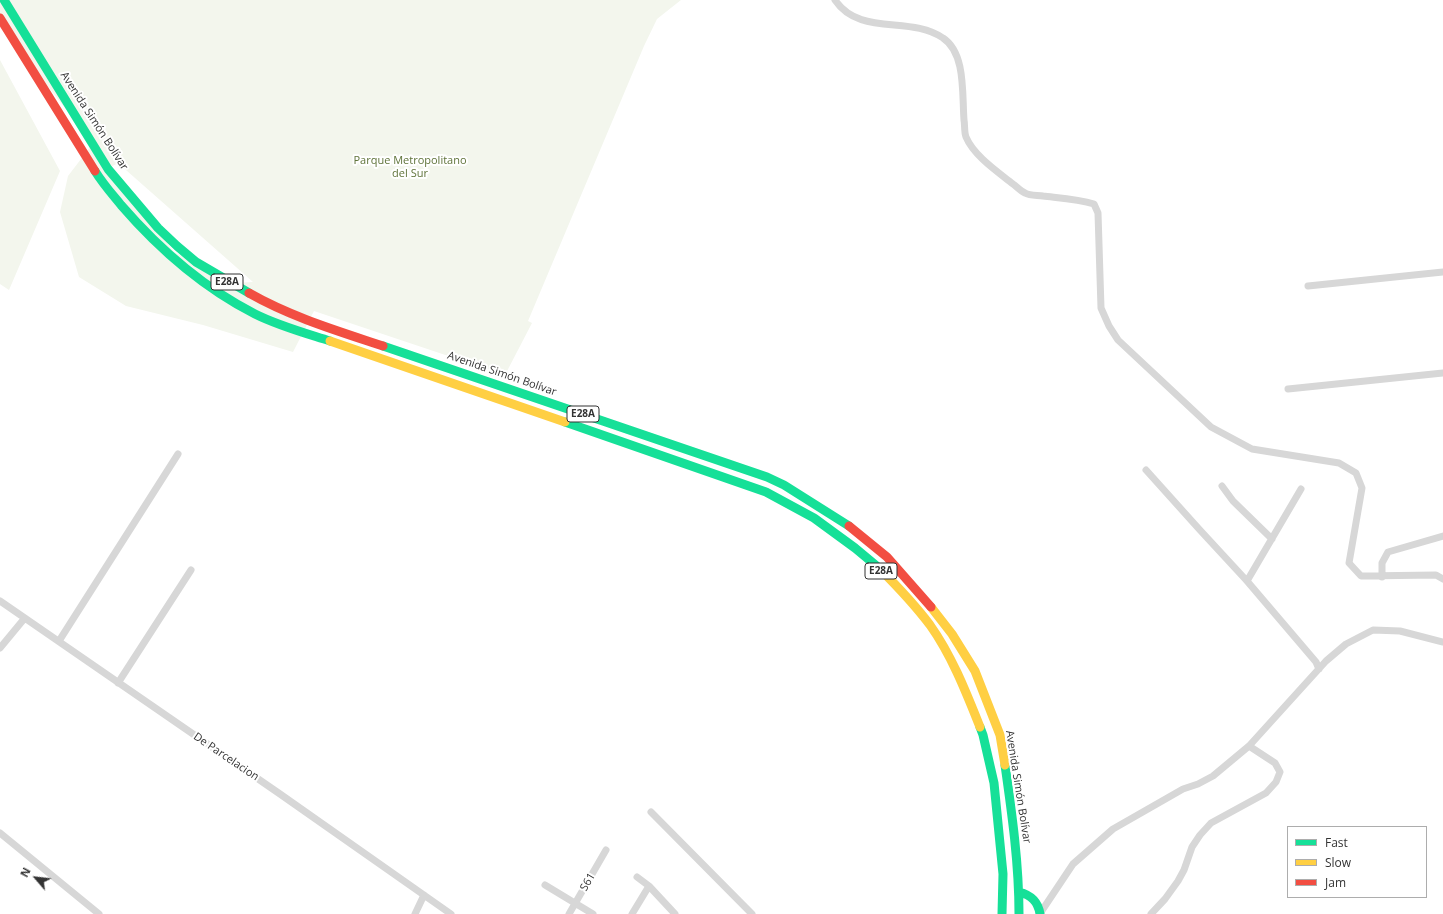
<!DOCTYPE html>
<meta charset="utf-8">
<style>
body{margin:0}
#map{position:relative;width:1443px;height:914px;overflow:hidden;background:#fff;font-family:"Open Sans",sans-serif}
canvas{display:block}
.legend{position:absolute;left:1287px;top:826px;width:140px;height:72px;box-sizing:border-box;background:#fff;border:1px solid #adadad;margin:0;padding:5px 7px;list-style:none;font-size:12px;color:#333}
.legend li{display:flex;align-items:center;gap:8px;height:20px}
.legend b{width:20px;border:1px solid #adadad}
.north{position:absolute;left:16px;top:858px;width:40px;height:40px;-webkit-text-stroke:3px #fff;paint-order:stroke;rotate:298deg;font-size:11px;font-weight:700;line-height:16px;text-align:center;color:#333}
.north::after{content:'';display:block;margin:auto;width:14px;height:18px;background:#333;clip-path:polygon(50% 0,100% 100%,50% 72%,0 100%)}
</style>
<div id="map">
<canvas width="1443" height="914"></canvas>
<ul class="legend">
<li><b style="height:5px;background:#16e098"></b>Fast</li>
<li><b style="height:5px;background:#ffcf43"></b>Slow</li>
<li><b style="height:5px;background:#f24e42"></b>Jam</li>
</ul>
<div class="north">N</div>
</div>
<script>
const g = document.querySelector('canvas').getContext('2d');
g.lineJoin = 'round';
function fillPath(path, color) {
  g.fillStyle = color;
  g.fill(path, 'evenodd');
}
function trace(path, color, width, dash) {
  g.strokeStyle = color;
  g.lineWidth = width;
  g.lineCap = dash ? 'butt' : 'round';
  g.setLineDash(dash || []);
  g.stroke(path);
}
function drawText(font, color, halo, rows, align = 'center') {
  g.font = font + ' "Open Sans",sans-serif';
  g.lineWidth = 4;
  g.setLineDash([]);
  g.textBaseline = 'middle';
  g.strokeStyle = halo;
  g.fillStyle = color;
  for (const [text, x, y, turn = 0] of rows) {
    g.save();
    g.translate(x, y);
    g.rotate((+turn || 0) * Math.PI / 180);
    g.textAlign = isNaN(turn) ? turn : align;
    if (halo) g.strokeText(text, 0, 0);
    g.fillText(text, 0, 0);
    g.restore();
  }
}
fillPath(new Path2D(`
 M0,0H681L657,19L644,46L528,321L532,323L505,375L314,311L293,352L203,325L126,306L79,277L60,212L68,176L94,142L86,134L0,27ZM118,163L253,282L233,283L174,252L109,168Z
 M0,60L60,171L9,290L0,284Z`), '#f3f6ed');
trace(new Path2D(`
 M835,0C860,37 910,15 943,38C966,53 962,95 964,120C965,125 964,132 966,137C974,156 998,172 1013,184C1017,187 1021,191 1025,193C1030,196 1038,195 1043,196C1060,198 1078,199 1094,204L1098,213L1101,308L1109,326L1118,340L1211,427L1252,449L1339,463L1356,473L1362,488L1349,563L1361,576L1436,575L1443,579
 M1308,286L1443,272
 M1288,389L1443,373
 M1146,470L1199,529L1247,581L1316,662L1319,669
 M1222,486L1233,501L1272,539
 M1382,577V563L1388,552L1443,536
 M1247,581L1301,489
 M0,601L280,794L451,914
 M59,641L178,454
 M0,648L24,619
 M118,683L191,570
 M651,812L752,914
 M0,833L99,914
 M637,877L649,886L675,914
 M545,885L593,914
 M1041,912L1073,864L1113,829L1183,789L1198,784L1213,776L1249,746L1326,661L1346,644L1373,630L1400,631L1443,642
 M415,914L424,895
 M569,914L606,850
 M632,914L649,886
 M1151,914L1165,899L1178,881L1184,870L1192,847L1200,835L1211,823L1266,793L1276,782L1280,772L1275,763L1249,746`), '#d7d7d7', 7);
trace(new Path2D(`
 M4,0L108,169L158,228L177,246L196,262L249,293
 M95,171C103,184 112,194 121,205C159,249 204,288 255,314C279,326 305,333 330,341
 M383,346L767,477L784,485L849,526
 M565,422L766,492L814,518L855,548L879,568
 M980,727L983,735L994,783L1003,874L1002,914
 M1005,765C1012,814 1019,864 1019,914
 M1019,892C1031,895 1038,901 1040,914`), '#16e098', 9);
trace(new Path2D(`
 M330,341L565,422
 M879,568C897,586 915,605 930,625C952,656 966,692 980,727
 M931,607L952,634L975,671L1000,735L1005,765`), '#ffcf43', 9);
trace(new Path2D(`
 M0,18L95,171
 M249,293C291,317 338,331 383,346
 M849,526L887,557L931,607`), '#f24e42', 9);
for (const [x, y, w] of [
 [227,282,32],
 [583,414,32],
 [881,571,32]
]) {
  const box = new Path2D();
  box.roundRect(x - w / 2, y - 8, w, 16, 3);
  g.fillStyle = '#fff';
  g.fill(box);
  trace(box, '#333', 1);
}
drawText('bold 10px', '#333', null, [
 ["E28A",227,282],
 ["E28A",583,414],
 ["E28A",881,571]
]);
drawText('11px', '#333', '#fff', [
 ["Avenida Simón Bolívar",94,121,57],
 ["Avenida Simón Bolívar",502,374,19],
 ["De Parcelacion",226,757,34],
 ["Avenida Simón Bolívar",1018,787,81],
 ["S61",588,882,-60]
]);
drawText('11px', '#60743b', '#fff', [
 ["Parque Metropolitano",410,161],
 ["del Sur",410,174]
]);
</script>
